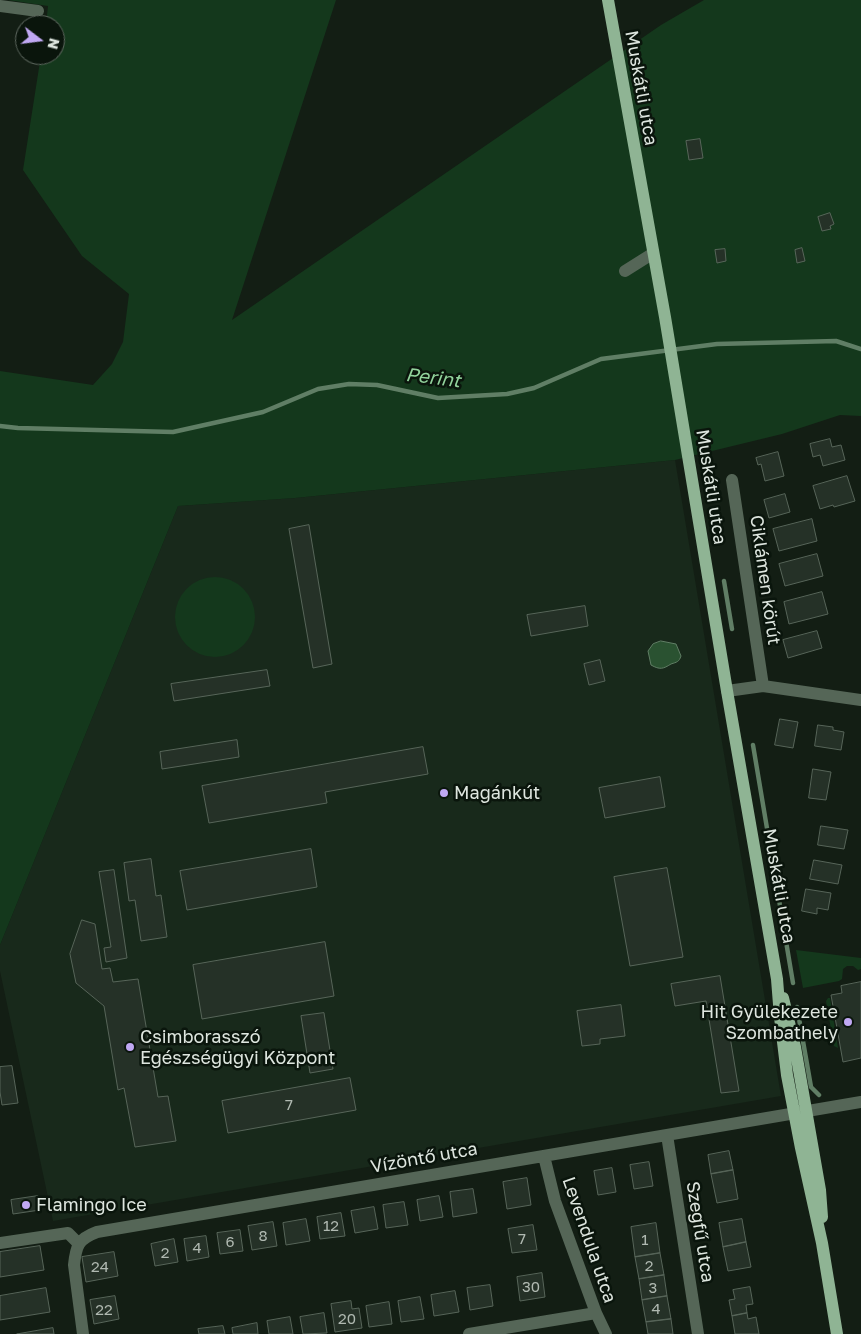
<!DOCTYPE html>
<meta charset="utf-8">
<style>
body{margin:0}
#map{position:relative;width:861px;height:1334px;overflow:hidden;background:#131e14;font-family:"Golos Text",sans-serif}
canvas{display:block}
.north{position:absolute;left:15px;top:15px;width:50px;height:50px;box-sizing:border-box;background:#0a150c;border:1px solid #5f6960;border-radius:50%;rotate:105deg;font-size:14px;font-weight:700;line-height:20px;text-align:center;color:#dee6df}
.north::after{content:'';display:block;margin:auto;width:18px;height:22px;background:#c0a8f3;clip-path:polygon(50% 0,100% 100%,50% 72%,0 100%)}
</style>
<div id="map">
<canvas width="861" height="1334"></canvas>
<div class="north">N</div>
</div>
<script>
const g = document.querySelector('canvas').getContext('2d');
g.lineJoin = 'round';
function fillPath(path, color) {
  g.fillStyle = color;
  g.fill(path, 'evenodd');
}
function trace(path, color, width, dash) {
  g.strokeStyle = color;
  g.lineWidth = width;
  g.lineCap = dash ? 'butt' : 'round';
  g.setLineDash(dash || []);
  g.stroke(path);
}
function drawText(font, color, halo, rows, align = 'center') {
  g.font = font + ' "Golos Text",sans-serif';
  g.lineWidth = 5;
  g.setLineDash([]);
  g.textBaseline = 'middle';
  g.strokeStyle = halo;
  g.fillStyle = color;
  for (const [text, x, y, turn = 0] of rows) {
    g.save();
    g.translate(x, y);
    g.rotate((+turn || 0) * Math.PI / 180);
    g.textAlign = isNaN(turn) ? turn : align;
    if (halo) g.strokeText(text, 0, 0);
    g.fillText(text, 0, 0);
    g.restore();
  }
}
fillPath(new Path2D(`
 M675,460L781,1096L53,1221L0,971V945L178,506L295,498Z`), '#18291b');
fillPath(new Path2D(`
 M8,0H336L232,320L661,25L704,0H861V416L840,415L782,434L675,460L295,498L178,506L0,945V371L93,385L112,364L123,342L129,294L82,256L23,170L41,55H55V25H46L48,6Z
 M175 617a40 40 0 1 1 80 0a40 40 0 1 1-80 0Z
 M796,950L861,958V969L858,970L853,966H847L843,969L842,979L839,981L803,988Z
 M828,998H830L838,1048L834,1046L826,1001Z`), '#14381c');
const water = new Path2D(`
 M661,641L676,644L681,656C679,662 677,662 671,664C663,669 660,670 651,665L648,651L653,644Z`);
fillPath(water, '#2a5231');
trace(water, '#607e65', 1);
trace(new Path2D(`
 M0,426L18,428L173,432L263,412L318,389L349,384L377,385L438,398L507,394L534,388L601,359L717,344L836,341L861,349
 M724,581L732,629
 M753,745L793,983
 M797,1007L811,1087L819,1095`), '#607e65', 4.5);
const building = new Path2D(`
 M700,139L703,158L689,160L686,141Z
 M830,213L834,224L830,226L831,229L822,231L818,217Z
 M802,248L805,261L797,263L795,250Z
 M725,249L726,261L717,263L715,250Z
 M830,439L832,447L841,445L845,460L823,466L820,455L813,457L810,444Z
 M778,452L784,476L765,481L761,464L758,465L756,458Z
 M847,476L855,501L834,507L833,505L820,509L813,486Z
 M785,494L790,512L769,518L764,500Z
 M812,519L817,541L779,551L773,529Z
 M309,525L332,664L313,668L289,529Z
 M817,554L823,576L785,586L779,564Z
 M822,592L828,614L789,624L784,602Z
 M585,606L588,626L531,636L527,615Z
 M817,631L822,648L788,658L783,640Z
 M600,660L605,681L589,685L584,664Z
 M267,670L270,686L174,701L171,684Z
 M780,719L798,722L793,748L775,745Z
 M818,725L833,727V730L844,732L841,750L815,746Z
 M237,740L239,757L162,769L160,752Z
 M423,747L428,774L325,792L327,803L209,823L202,786Z
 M813,769L831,772L826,800L809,798Z
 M660,777L665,807L605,818L599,788Z
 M821,826L848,830L844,849L818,845Z
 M311,849L317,887L187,910L180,871Z
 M151,859L156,896L161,895L167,937L141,941L135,900L129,901L124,863Z
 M814,860L842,865L838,884L810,879Z
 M667,868L683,957L630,966L614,877Z
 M114,870L127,958L106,962L104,948L111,947L99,872Z
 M806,889L831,893L828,910L817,908V914L802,911Z
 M82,920L95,924L102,969L110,968L113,982L138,979L158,1097L168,1096L176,1141L135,1147L124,1088L118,1090L104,1006L76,983L70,954Z
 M325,942L334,996L202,1019L193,965Z
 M720,976L739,1091L721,1093L706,1001L675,1006L671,984Z
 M861,982V1058L843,1062L831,995L842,993L841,986Z
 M621,1005L625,1036L600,1039V1044L582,1046L577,1011Z
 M324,1013L333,1069L310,1073L301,1016Z
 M12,1066L18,1103L2,1105L0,1092V1067Z
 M350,1078L356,1110L228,1133L222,1101Z
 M729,1151L733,1170L711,1174L708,1155Z
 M649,1162L653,1186L634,1189L630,1165Z
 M612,1168L616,1192L598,1195L594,1171Z
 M733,1170L738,1199L717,1203L711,1174Z
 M527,1178L531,1205L507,1209L503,1182Z
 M473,1189L477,1213L453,1217L450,1192Z
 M38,1196L40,1210L13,1214L11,1200Z
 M439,1196L443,1217L420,1221L417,1200Z
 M404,1202L408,1225L386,1228L383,1205Z
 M374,1207L378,1229L355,1233L351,1211Z
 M341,1213L345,1236L320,1239L317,1217Z
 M306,1219L310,1241L286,1245L283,1223Z
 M742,1219L746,1242L723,1247L719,1223Z
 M273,1222L277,1246L252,1250L248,1226Z
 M656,1223L660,1253L635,1257L631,1227Z
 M533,1225L537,1250L512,1253L508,1229Z
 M240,1230L243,1251L220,1254L217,1233Z
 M206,1236L209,1257L187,1261L184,1239Z
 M174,1239L178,1262L155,1266L151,1244Z
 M746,1242L751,1267L728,1271L723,1247Z
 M40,1246L44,1270L0,1277V1252Z
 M114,1252L118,1276L86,1282L82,1257Z
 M660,1253L664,1275L639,1279L635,1257Z
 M542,1273L545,1297L520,1301L517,1277Z
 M664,1275L667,1296L642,1300L639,1279Z
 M490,1285L493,1306L470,1310L467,1288Z
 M750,1287L753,1304L746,1305L747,1313L732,1316L729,1300L735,1299L733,1290Z
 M46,1288L50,1312L0,1320V1296Z
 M455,1291L459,1312L434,1316L431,1295Z
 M115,1296L119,1319L94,1324L90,1300Z
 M667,1296L671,1319L646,1322L642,1300Z
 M420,1297L424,1319L401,1322L398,1301Z
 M351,1301L352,1309L359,1308L362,1328L335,1332L331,1304Z
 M389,1302L392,1324L369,1327L366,1306Z
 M324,1313L327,1333L303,1334L300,1317Z
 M747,1313L748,1319L756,1317L759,1334H735L732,1316Z
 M290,1317L293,1334H269L267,1321Z
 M671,1319L673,1334H648L646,1322Z
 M257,1323L258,1334H233L232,1328Z
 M223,1326L225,1334H199L198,1329Z
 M53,1328L54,1334H17Z`);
fillPath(building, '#253127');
trace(building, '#576559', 1);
trace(new Path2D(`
 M0,6L38,11
 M625,271L652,254
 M732,480L763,686
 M727,691L763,686L861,700
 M667,1135L698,1334
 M544,1156L555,1201L596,1313L606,1334
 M0,1243L68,1233L78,1243
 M83,1334L74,1265C76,1246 78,1239 97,1232L861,1102
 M469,1334L596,1313`), '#556657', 12);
trace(new Path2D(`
 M608,0L665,317L727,691L777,979L780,1017L787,1075L801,1148L822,1243L837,1334
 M783,998L795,1047L820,1190L822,1217`), '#8fb494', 12);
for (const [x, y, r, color] of [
 [444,793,5,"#c0a8f3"],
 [848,1022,5,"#c0a8f3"],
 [130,1047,5,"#c0a8f3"],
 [26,1205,5,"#c0a8f3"]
]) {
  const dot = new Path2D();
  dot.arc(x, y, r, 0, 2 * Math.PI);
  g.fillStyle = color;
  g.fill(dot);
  trace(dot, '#0a150c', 2);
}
drawText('15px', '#b0b9b1', null, [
 ["7",289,1105],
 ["12",331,1226],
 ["8",263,1236],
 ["7",522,1239],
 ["1",645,1240],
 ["6",230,1242],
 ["4",197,1248],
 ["2",165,1253],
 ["2",649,1266],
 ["24",100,1267],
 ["30",531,1287],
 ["3",653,1288],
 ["4",656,1309],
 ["22",104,1310],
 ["20",347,1319]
]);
drawText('18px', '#dee6df', '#0a150c', [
 ["Muskátli utca",641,88,80],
 ["Muskátli utca",711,487,81],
 ["Ciklámen körút",765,580,82],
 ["Muskátli utca",779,886,80],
 ["Vízöntő utca",424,1158,-10],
 ["Szegfű utca",700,1232,81],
 ["Levendula utca",589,1240,71]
]);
drawText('18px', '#dee6df', '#0a150c', [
 ["Magánkút",454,793],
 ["Hit Gyülekezete",838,1012,"right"],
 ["Szombathely",838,1033,"right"],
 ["Csimborasszó",140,1037],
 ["Egészségügyi Központ",140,1058],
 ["Flamingo Ice",36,1205]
], 'left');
drawText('italic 19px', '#92d39c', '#0a150c', [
 ["Perint",433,378,7]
]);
</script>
